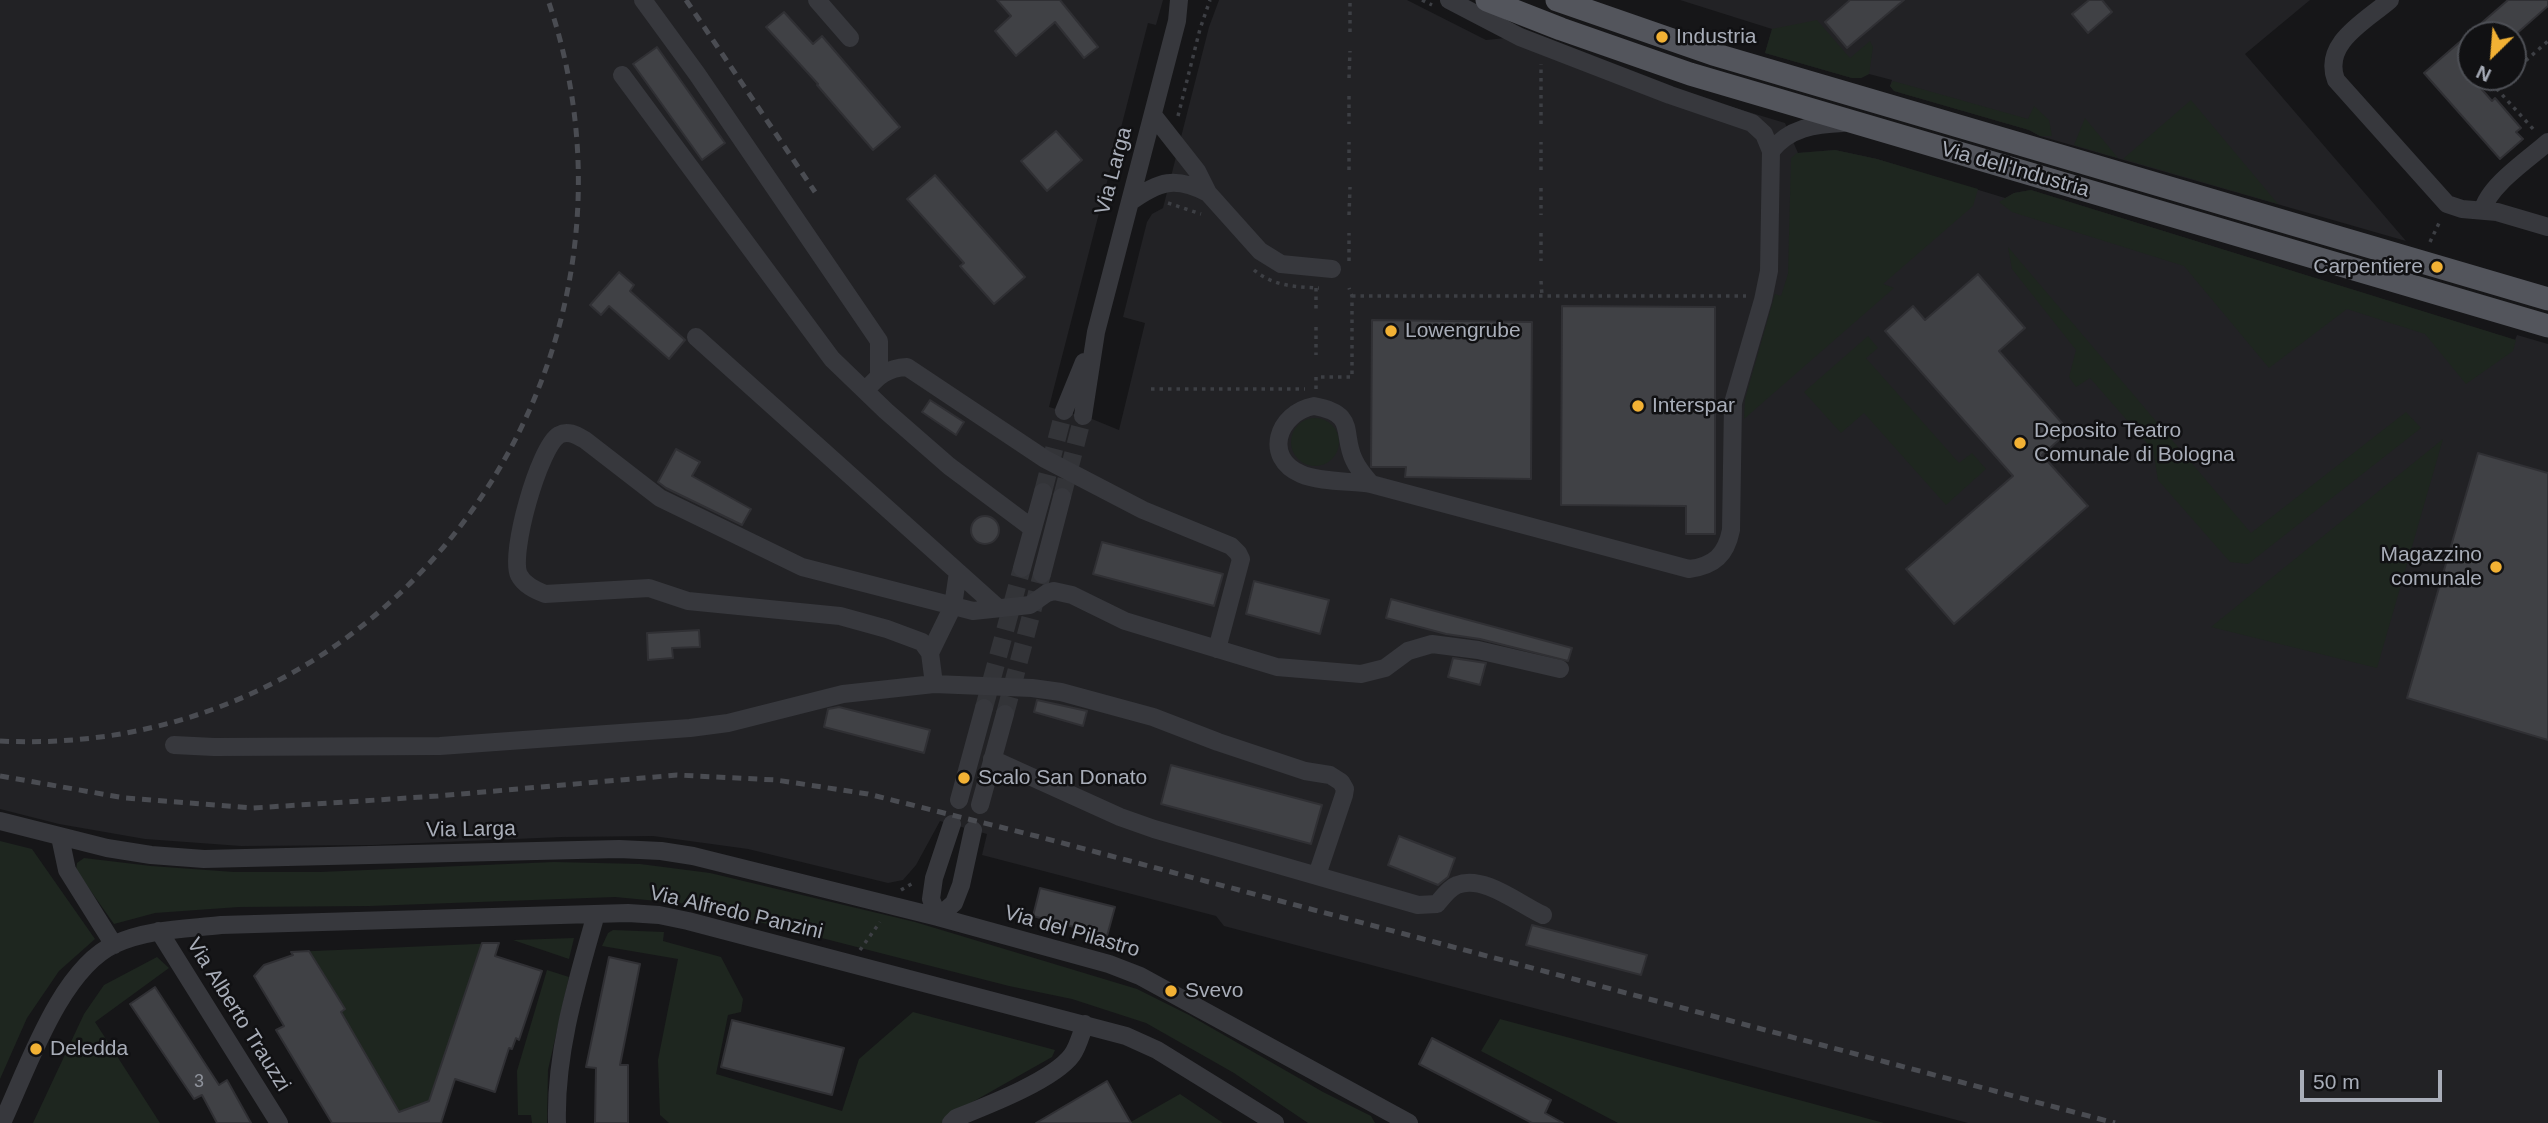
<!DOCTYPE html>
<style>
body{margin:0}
#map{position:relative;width:2548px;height:1123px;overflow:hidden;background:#161618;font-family:Arial,sans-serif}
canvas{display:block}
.north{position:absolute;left:2457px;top:21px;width:70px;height:70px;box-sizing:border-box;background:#111113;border:2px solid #4d4f55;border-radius:50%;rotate:205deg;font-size:19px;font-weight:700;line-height:28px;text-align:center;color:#a8adb8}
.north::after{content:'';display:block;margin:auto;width:24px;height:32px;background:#f2b134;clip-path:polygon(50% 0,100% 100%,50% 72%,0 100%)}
.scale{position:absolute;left:2300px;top:1070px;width:142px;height:32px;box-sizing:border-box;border:4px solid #a8adb8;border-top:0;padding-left:9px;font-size:21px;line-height:24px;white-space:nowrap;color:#a8adb8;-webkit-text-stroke:5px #111113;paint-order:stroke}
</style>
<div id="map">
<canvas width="2548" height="1123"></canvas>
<div class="north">N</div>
<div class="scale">50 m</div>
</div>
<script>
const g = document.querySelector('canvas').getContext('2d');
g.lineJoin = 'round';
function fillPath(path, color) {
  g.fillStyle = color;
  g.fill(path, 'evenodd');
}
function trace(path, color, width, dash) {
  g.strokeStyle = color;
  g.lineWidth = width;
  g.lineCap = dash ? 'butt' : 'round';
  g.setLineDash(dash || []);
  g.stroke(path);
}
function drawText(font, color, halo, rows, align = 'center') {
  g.font = font + ' Arial,sans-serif';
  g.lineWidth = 5;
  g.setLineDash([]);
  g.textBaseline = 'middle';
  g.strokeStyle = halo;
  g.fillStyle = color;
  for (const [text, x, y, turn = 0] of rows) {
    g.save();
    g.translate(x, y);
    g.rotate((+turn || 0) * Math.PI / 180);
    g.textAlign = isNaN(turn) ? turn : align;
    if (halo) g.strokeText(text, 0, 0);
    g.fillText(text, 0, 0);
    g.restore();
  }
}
fillPath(new Path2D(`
 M0,0H1163L1156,25L1148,23L1049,407L1092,419L1119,430L1145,323L1123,317L1147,222L1152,214L1163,208L1209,27L1219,0H1407L1486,40L1536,35L1663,86L1785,123L1798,153L1835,150L1877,159L2005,198L2014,193L2031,190L2515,340L2517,335L2548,344V1123H1968L1224,926L1216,916L982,855L987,834L940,821L916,865L903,880L888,883L748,849L653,836L562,837L373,845L241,846L145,839L59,824L0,809Z
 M1680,0H2310L2245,54L2406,241L2040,136L2029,130L1894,91L1890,86L1892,80L1869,74L1861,78H1852L1765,53L1772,29Z`), '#222225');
fillPath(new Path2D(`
 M1817,20L1850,58L1870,41L1873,47L1869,74L1861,78H1852L1765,53L1772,29Z
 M1893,81L2028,119L2034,106L2049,120L2052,136H2040L2029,130L1894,91L1890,86Z
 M2191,100L2278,204L2123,159Z
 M2085,118L2118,158L2074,145Z
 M1835,150L1877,159L1978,189L1973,206L1883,284L1894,288L1744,419L1745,399L1775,294L1781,296L1788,274L1791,158L1797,153Z
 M2031,190L2516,340L2513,351L2466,384L2425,334L2347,309L2269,368L2184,266L2012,212L1999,202L2014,193Z
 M2008,247L2251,533L2406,412L2421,428L2248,564L2230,562L2158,480L2153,450L2090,378L2076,387L2069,377L2076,350L2012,269Z
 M1868,336L1878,348L1866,358L1959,463L1972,453L1986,469L1946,505L1864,413L1841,433L1804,392Z
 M1291 442a24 24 0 1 1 48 0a24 24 0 1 1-48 0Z
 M2443,439L2377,668L2211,627Z
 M0,841L32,849L95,939L59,971L27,1018L0,1079Z
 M84,858L151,866L234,872H320L554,862L640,864L710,873L915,922L1137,989L1189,1015L1323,1092L1371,1116L1375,1123H1308L1234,1073L1146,1023L1072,999L1009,986L689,904L615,897L370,906L239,907L155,913L114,924L76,870L77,863Z
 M613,930L664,932L663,941L721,957L743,999L741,1012L728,1015L716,1074L842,1111L859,1059L913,1012L1055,1050L1052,1057L953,1113L943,1123H669L660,1115L658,1060L678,959L602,946L608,933Z
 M574,938L569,959L513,940H514Z
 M499,943L444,1113L386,1123L332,1018L291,952Z
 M157,957L169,968L95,1022L160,1123H33L84,1014L104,985Z
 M547,970L569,977L548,1070L547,1123H532L531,1115H518L517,1071Z
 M1500,1019L1884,1123H1618L1481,1051Z
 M1180,1094L1223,1123H1129Z`), '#1e261f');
const building = new Path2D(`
 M997,0H1060L1098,47L1084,58L1055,22L1016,56L995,31L1011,16Z
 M1850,0H1904L1847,48L1825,22Z
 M2089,0H2102L2112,12L2088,33L2072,14Z
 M2508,0H2548V6L2515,35H2471V77L2492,101L2495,98L2521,128L2516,132L2523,139L2500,159L2424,73Z
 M784,12L813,44L822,36L900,127L873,150L817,85L818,84L766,27Z
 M657,47L725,143L702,160L633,64Z
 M1056,131L1082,160L1047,191L1021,161Z
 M935,175L1025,277L994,304L960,266L964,263L907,199Z
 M619,272L634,285L630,291L685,340L669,359L609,306L601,315L590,305Z
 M1978,274L2025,328L1999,351L2069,431L2042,455L2088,506L1954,624L1906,569L2013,476L1885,331L1913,306L1925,320Z
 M1562,306L1715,307V534H1686V506L1561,505Z
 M1372,320L1532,322L1531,479L1405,477L1406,467H1371Z
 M930,400L964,422L956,435L922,412Z
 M676,449L700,462L692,476L751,509L742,525L666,488L658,482Z
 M2478,453L2548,473V740L2407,698Z
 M971 530a14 14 0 1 1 28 0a14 14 0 1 1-28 0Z
 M1102,542L1223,574L1214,606L1093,574Z
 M1254,581L1329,600L1320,634L1246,614Z
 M1391,599L1572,648L1568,661L1480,639L1446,634L1386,618Z
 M699,630L700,647L672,648L673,658L648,660L647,633Z
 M1453,658L1486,663L1480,685L1448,677Z
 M1037,700L1087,711L1083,726L1034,712Z
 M839,707L930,730L924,753L824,727L828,709Z
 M1171,765L1322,805L1311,844L1161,804Z
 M1399,836L1455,858L1448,877L1438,885L1388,865Z
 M1040,888L1115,907L1107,936L1033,916Z
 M1532,925L1647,955L1641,975L1526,945Z
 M482,943H499L495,956L542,971L519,1040L516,1038L512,1049L509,1048L495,1092L455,1079L441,1123H332L276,1030L284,1026L254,976L264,965L293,955L291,952L309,951L345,1009L341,1012L399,1112L429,1101Z
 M609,957L640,964L620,1065H628V1123H595L596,1068L586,1067Z
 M155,987L219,1085L227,1080L251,1123H217L202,1095L194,1099L130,1004Z
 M732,1020L844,1048L832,1095L721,1067Z
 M1432,1038L1551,1100L1545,1113L1563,1123H1532L1419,1064Z
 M1107,1081L1131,1123H1036Z`);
fillPath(building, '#404145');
trace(building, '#303034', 2);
trace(new Path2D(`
 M1043,492L1064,411
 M1062,497L1083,416
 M984,708L1022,568
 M1005,714L1042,574`), '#333438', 18, [18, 9]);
trace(new Path2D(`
 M1422,0L1432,5
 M1350,32V0
 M2513,72L2548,41
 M2508,77L2496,88L2535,131
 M1349,78L1350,51
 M1349,96V124
 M1178,116L1200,29L1210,0
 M1541,124V64
 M1349,170V142
 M1541,170V142
 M1541,188V215
 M1168,203L1201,214
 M1349,215L1350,187
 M1541,233V261
 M2430,242L2440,221
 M1349,261V233
 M1254,270C1273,286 1295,287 1319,288
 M1541,281L1542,296
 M1316,288V310
 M1352,296H1746
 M1316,327V355
 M1151,389H1305
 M1316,389V377H1352V296L1349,288
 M901,890L913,883L914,880
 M860,950L880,922`), '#3d3f44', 3.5, [3.5, 5]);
trace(new Path2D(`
 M643,0L697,74L879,341V374
 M817,0L850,38
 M2390,0C2366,21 2322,43 2336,80L2447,204L2462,209L2497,212L2548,227
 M622,75L832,359L886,411L949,466L1032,528
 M1153,115L1197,171L1208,193L1260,251L1281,264L1332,269
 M1771,151C1789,128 1815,124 1843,123
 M1130,202C1159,181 1175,176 1208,193
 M2483,210C2488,186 2529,159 2548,142
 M696,337L998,608
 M866,390C878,376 887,368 907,367L1045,459L1143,510L1231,546L1238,553L1241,559L1217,649
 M1314,406C1358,414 1341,433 1354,460C1358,469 1364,476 1371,484C1351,481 1319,482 1301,474C1263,458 1277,413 1314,406Z
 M1064,411L1084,362
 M1083,416L1096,332L1177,21L1179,0
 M1371,484L1689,569C1714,566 1726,555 1731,530L1733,403L1763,300L1769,271L1771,151L1764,134L1752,123L1670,95L1520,37L1449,0
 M1022,568L1043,492
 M1042,574L1062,497
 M930,653L953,606L958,572
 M934,684L930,653L922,642L887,629L840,616L688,601L649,588L545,594C535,590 524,585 519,575C509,554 539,447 559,435C568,430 576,435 585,440L660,498L802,567L973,611L1030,605L1047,593L1054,591L1072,595L1125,621L1277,667L1361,674L1385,668L1408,651L1432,644L1478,650L1560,669
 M174,745L214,747L440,746L690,728L728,723L843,694L934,684L1032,688L1061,692L1153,717L1218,742L1305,771L1330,775L1341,782L1345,789L1344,795L1317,875
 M992,759L1120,817L1154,829L1418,905L1437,904C1442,898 1449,888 1457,885C1483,874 1519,904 1543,915
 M959,800L984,708
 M980,805L1005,714
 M0,821L107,848L151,855L204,859L619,849L661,851L693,856L938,917L1109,964L1140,976L1409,1123
 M60,837L67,870L114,945
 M938,917L931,899L934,878L952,824
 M938,917L954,903L961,885L973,830
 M159,931L279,1123
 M2,1123C27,1070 60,969 115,944C148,929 185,929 221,925L628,913L659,915L688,921L1126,1036L1157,1050L1275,1123
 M557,1123C555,1052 577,981 596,914
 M951,1123L956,1118C986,1106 1054,1080 1072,1055C1078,1047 1081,1034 1085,1024`), '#37383d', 18);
trace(new Path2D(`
 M1487,0L1561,29L1690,74L2548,326
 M1557,0L1713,54L2548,299`), '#53555c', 23);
trace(new Path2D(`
 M686,0L815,192
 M0,741C392,761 674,367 548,0
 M0,776L125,798L253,808L438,796L677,775L776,780L868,794L1036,836L2115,1123`), '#4a4c52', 5, [9, 7]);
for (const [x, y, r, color] of [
 [1662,37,7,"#f2b134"],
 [2437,267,7,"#f2b134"],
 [1391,331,7,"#f2b134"],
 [1638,406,7,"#f2b134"],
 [2020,443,7,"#f2b134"],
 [2496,567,7,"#f2b134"],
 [964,778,7,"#f2b134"],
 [1171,991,7,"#f2b134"],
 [36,1049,7,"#f2b134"]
]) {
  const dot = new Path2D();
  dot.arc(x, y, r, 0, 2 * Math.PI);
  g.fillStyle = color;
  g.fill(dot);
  trace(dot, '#111113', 2.5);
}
drawText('18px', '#8e929b', null, [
 ["3",199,1082]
]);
drawText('21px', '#a8adb8', '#111113', [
 ["Industria",1676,37],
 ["Carpentiere",2423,267,"right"],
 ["Lowengrube",1405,331],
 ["Interspar",1652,406],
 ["Deposito Teatro",2034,431],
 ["Comunale di Bologna",2034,455],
 ["Magazzino",2482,555,"right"],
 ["comunale",2482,579,"right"],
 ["Scalo San Donato",978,778],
 ["Svevo",1185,991],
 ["Deledda",50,1049]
], 'left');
drawText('21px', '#a8adb8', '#111113', [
 ["Via dell'Industria",2015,170,16],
 ["Via Larga",1114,171,-75],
 ["Via Larga",471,830,-1],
 ["Via Alfredo Panzini",736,913,13],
 ["Via del Pilastro",1072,932,16],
 ["Via Alberto Trauzzi",238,1015,58]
]);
</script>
